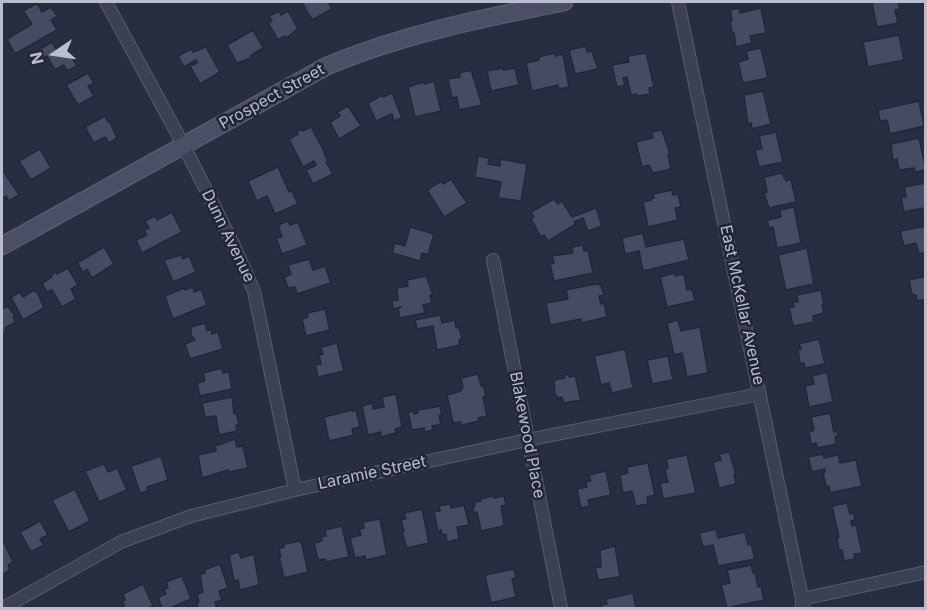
<!DOCTYPE html>
<style>
body{margin:0}
#map{position:relative;width:927px;height:610px;overflow:hidden;background:#282e42;font-family:Inter,sans-serif}
canvas{display:block}
.frame{position:absolute;inset:0;border:3px solid #babdcc;pointer-events:none}
.north{position:absolute;left:24px;top:24px;width:60px;height:60px;-webkit-text-stroke:4px #212637;paint-order:stroke;rotate:257deg;font-size:16px;font-weight:700;line-height:24px;text-align:center;color:#babdcc}
.north::after{content:'';display:block;margin:auto;width:21px;height:27px;background:#babdcc;clip-path:polygon(50% 0,100% 100%,50% 72%,0 100%)}
</style>
<div id="map">
<canvas width="927" height="610"></canvas>
<div class="frame"></div>
<div class="north">N</div>
</div>
<script>
const g = document.querySelector('canvas').getContext('2d');
g.lineJoin = 'round';
function fillPath(path, color) {
  g.fillStyle = color;
  g.fill(path, 'evenodd');
}
function trace(path, color, width, dash) {
  g.strokeStyle = color;
  g.lineWidth = width;
  g.lineCap = dash ? 'butt' : 'round';
  g.setLineDash(dash || []);
  g.stroke(path);
}
function drawText(font, color, halo, rows, align = 'center') {
  g.font = font + ' Inter,sans-serif';
  g.lineWidth = 5;
  g.setLineDash([]);
  g.textBaseline = 'middle';
  g.strokeStyle = halo;
  g.fillStyle = color;
  for (const [text, x, y, turn = 0] of rows) {
    g.save();
    g.translate(x, y);
    g.rotate((+turn || 0) * Math.PI / 180);
    g.textAlign = isNaN(turn) ? turn : align;
    if (halo) g.strokeText(text, 0, 0);
    g.fillText(text, 0, 0);
    g.restore();
  }
}
const building = new Path2D(`
 M306,2H328L332,9L312,20L302,3Z
 M877,2H898L900,9L895,10L898,23L877,27L872,3Z
 M37,3L42,12L51,7L57,16L51,20L57,30L15,54L7,39L32,24L23,11Z
 M739,8L740,13L761,8L766,33L750,36L752,43L736,47L734,33H732L730,21H732L730,10Z
 M279,11L281,15L288,11L298,29L286,38L285,36L278,40L268,23L272,21L269,16Z
 M253,30L263,48L250,56L251,58L237,63L227,45Z
 M899,35L904,60L868,67L863,42Z
 M52,42L56,49L64,44L77,66L67,71L64,65L55,70L47,56L43,58L38,50Z
 M586,46L587,52L592,51L598,69L575,74L569,50Z
 M206,47L220,72L200,84L190,66L197,63L196,60L184,67L178,56L191,49L193,52Z
 M761,48L768,78L743,83L738,62L748,59L746,51Z
 M555,53V56L563,54L569,87L559,89L558,85L532,91L526,63L539,60V57Z
 M646,53L654,87L649,88L650,94L637,96V94L631,95L627,77L623,78L625,85L617,87L612,65L629,62L628,56Z
 M503,68V70L515,68L519,85L491,91L487,71Z
 M471,70L482,105L459,110L457,97L452,98L448,79L460,77L459,73Z
 M88,73L94,83L88,86L94,96L78,105L66,85Z
 M434,81L441,111L415,117L408,87L424,82V84Z
 M763,91L771,124L752,129L751,123L748,124L744,95Z
 M392,93L402,118L394,121L392,114L376,121L368,103L382,95L383,97Z
 M919,101L924,126L890,134L887,120L880,121L878,110Z
 M348,106L361,126L339,139L330,122L340,116L337,112Z
 M105,116L108,122H110L117,138L109,143L105,137L94,143L85,127Z
 M311,127L325,153H324L328,161L326,162L333,174L313,184L306,170L316,165L314,161L303,167L289,139L298,134L296,132L301,129L302,131Z
 M662,130L670,154L668,155L671,169L653,173L649,165L642,167L636,142L653,138L652,132Z
 M776,132L783,162L759,167L755,150L762,149L759,136Z
 M919,138L926,170L915,172L914,168L899,170L897,159L893,160L891,144Z
 M40,149L51,168L31,180L19,161Z
 M478,156L489,158L488,164L500,166V159L527,164L521,201L498,198L501,182L475,177Z
 M278,167L289,192L292,191L298,204L275,214L267,196L257,201L248,181Z
 M4,172L19,195L9,201L6,196L2,198V173Z
 M782,173L786,181L791,179L796,202L769,208L764,193L767,192L764,177Z
 M451,179L467,203L444,217L427,190L441,181L443,184Z
 M926,183V213L924,208L904,212L901,198L906,197L904,187Z
 M672,190L673,195L678,194L681,207L675,208L678,220L648,227L643,202L651,200L650,199L654,198L653,194Z
 M554,199L558,204L562,201L572,217L596,208L602,226L588,231L583,218L574,222L576,224L548,241L544,235L541,237L531,219L534,217L531,212Z
 M794,207L801,243L777,248L773,227L769,228L767,220L781,217L780,210Z
 M172,212L182,232L142,253L136,240L147,235L144,230L149,228L145,221L155,216L157,220Z
 M288,221L290,225L298,222L307,245L282,254L276,238L282,237L278,225Z
 M926,226V258H925L923,253L919,254L916,243L904,246L900,231Z
 M410,227L434,234L428,255L422,253L420,261L392,253L395,243L405,246Z
 M643,233L646,247L684,239L689,260L643,271L639,251L625,254L622,238Z
 M583,245L584,251L588,250L593,273L554,281L550,264L554,263L552,256L573,253L572,247Z
 M104,247L114,264L92,278L87,269L83,272L77,263Z
 M807,248L814,284L786,290L778,255Z
 M181,255L183,259L189,256L196,272L173,282L164,260Z
 M309,259L313,270L325,266L331,283L297,294L295,287L288,288L284,277L291,274L288,265Z
 M68,268L78,285L71,289L76,299L62,307L52,290L47,292L42,283L52,277L51,275L56,272L57,274Z
 M674,273L675,276L684,274L687,290L692,289L695,301L667,307L660,277Z
 M426,276L433,295H430L432,303L423,305L425,313L400,318L398,309L401,307L393,309L392,301L398,300L397,288L408,286L407,280Z
 M926,276V299L917,301L916,295H912L909,280Z
 M595,284L601,285L604,295L599,296L601,304L604,303L607,317L582,323L581,319L550,325L546,303L568,299L566,290Z
 M193,287L194,292L201,289L207,305L173,319L165,296L184,288L185,290Z
 M34,290L38,294L44,308L23,320L11,297L20,292L23,297Z
 M821,290L824,304L822,305L824,313L813,316L814,322L793,326L789,307H794L793,302H798L797,295Z
 M8,306L15,316L13,317L16,322L5,328L6,331L2,333V309Z
 M325,309L330,330L306,336L302,319L308,317L307,313Z
 M440,315L442,323L455,320L456,328L459,327L462,339L459,340L460,345L437,350L433,326L417,329L415,320Z
 M678,320L681,331L700,327L708,373L687,377L682,353L674,355L667,323Z
 M205,323L207,331L211,329L212,334L218,332L223,349L190,359L185,344L195,340L191,335V327Z
 M819,339L825,364L805,368L804,363H800L798,350L801,349L799,344Z
 M337,343L344,371L318,377L315,365L321,364L319,355L323,354L321,347Z
 M625,349L633,388L612,393L609,383L601,385L594,356Z
 M668,356L673,380L652,384L647,360Z
 M222,368L223,373L229,372L232,389L200,396L197,383L205,381L203,373Z
 M827,372L833,402L809,407L805,386L814,384L812,376Z
 M478,374L481,386L483,385L485,392L486,396L483,397L487,416L478,418L479,421L462,425L461,422L453,423L447,395L461,391V388H463L461,378Z
 M568,374L569,377L575,376L581,400L564,403L562,397L558,398L555,394L554,380L565,378L564,375Z
 M396,394L402,427L395,429L396,433L381,437V432L368,435L362,406L372,403L373,409L384,407L382,397Z
 M232,397L234,414L236,413L239,425H236L237,431L219,435L216,416L205,417L202,403Z
 M440,406L442,415L439,416L441,424L432,426L433,430L425,432L424,428L412,430L408,412L414,411V414L418,413V410Z
 M352,410V411L356,410L360,427L352,429L354,435L329,441L324,417Z
 M830,413L834,432L837,431L838,436L835,437L836,444L817,448L816,443L811,444L809,432L814,430L811,417Z
 M235,439L237,447L243,446L248,468L229,472L228,470L202,478L198,455L216,451L215,446Z
 M729,452L736,474H734L736,484L719,488L713,462L721,460L719,454Z
 M823,454L824,458L838,455L840,463L856,460L862,486L830,493L829,486L826,487L823,473L825,472V469L812,472L808,457Z
 M687,455L696,493L663,499L660,483L668,482L665,470L668,468L666,459Z
 M161,456L168,480L147,487L148,491L140,493L131,466Z
 M648,463L655,495L647,497L648,504L636,506L632,491L623,493L620,475L628,473L627,467Z
 M104,464L108,472L117,468L127,490L99,502L85,471Z
 M606,471L611,495L588,500L590,506L581,508L577,489L587,487L586,482L591,481L589,475Z
 M75,489L90,521L69,532L52,500Z
 M493,496L494,498L504,496L506,505L501,506L504,526L481,531L477,512L474,513L473,506H475V502L481,501L480,499Z
 M847,503L850,514L854,513L855,520L851,521L852,526L856,525L862,553L854,554L855,559L844,561L842,550H839L837,537H839L832,506Z
 M450,504L451,508L464,505L469,525L457,527L459,539L447,542L446,534L442,535L441,530L438,531L434,512L440,511L439,506Z
 M422,509L429,543L407,548L402,532H404L401,520L406,519L404,513Z
 M380,519L387,555L366,560L365,556L355,558L350,538L361,535L359,529L364,528L363,522Z
 M40,521L48,535L40,539L44,545L31,552L20,532Z
 M342,526L349,557L326,562L325,559L318,560L314,543L322,541L321,537L326,536L325,530Z
 M716,529L718,538L745,532L748,545L751,544L755,559L718,566L713,545L703,547L699,533Z
 M2,538L13,562L8,565L10,570L2,575Z
 M301,541L308,572L284,578L279,557H281L279,549L284,547V544Z
 M615,546L620,577L598,580L595,568L601,567L600,550Z
 M239,552L241,558L254,554L259,585L240,590L238,580L234,581L229,555Z
 M220,564L228,588L219,591L222,600L215,602L217,608H198L197,603L199,602L197,594L203,592L200,574L205,573L204,570Z
 M751,565L753,573L755,572L758,587L761,586L764,600L727,608L721,585L730,583L727,570Z
 M514,569L516,578L512,579L516,597L491,603L485,575Z
 M182,576L191,599L170,608H162L158,597L166,594L164,589L168,588L166,582Z
 M143,584L153,606L148,608H125L122,601L125,600L123,594Z
 M633,593L636,608H602L601,605L607,604L606,599Z`);
fillPath(building, '#444b62');
trace(building, '#232839', 1.5);
const street = new Path2D(`
 M106,2L184,146L234,246L254,291L295,490
 M678,2L804,608
 M493,260L561,608
 M802,606V599L926,572
 M3,608L121,542L191,516L295,490L527,440L760,394`);
const secondary = new Path2D(`
 M2,246L327,66C403,34 484,18 564,2`);
trace(street, '#585c6c', 14);
trace(secondary, '#585c6c', 19);
trace(street, '#3c4152', 12);
trace(secondary, '#4b4f65', 16);
drawText('16px', '#babdcc', '#212637', [
 ["Prospect Street",272,97,-29],
 ["Dunn Avenue",228,236,64],
 ["East McKellar Avenue",742,305,78],
 ["Blakewood Place",527,435,79],
 ["Laramie Street",372,473,-12]
]);
</script>
